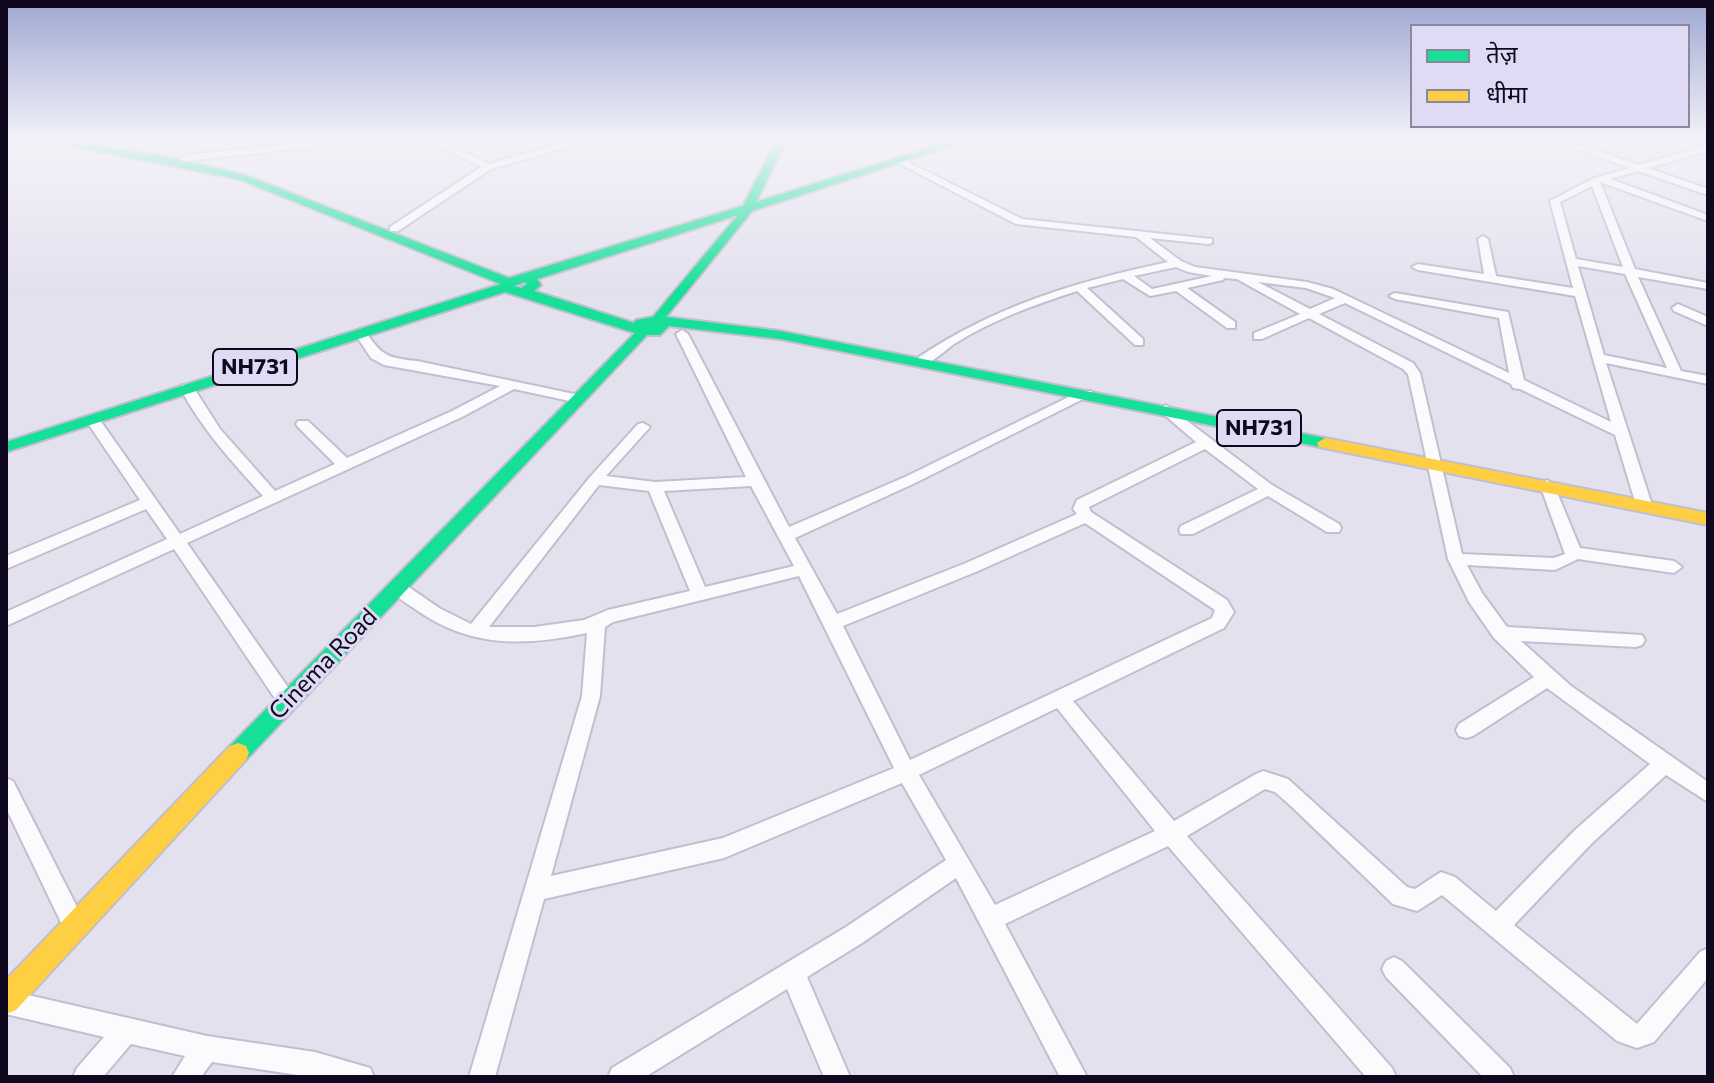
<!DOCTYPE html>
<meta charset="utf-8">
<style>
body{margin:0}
#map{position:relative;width:1714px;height:1083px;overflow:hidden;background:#e4e1ef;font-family:Commissioner,"Noto Sans Devanagari",sans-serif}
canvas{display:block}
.frame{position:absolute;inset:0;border:8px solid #0f081e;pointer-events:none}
.legend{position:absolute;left:1410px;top:24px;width:280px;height:104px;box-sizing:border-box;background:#e0dbf5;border:2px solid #8c879f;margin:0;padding:10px 14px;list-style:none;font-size:24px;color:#0f081e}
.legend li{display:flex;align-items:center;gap:16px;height:40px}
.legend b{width:40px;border:2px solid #8c879f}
</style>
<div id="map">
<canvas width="1714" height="1083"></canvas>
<div class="frame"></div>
<ul class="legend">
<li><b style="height:10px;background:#16e098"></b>तेज़</li>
<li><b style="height:10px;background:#ffcf43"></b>धीमा</li>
</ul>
</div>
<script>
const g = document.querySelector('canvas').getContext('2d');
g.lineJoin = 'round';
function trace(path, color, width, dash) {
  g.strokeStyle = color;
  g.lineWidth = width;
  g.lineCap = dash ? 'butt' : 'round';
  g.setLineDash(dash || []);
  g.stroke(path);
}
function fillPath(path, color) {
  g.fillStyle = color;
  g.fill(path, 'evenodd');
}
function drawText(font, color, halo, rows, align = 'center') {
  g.font = font + ' Commissioner,sans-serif';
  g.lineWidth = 6;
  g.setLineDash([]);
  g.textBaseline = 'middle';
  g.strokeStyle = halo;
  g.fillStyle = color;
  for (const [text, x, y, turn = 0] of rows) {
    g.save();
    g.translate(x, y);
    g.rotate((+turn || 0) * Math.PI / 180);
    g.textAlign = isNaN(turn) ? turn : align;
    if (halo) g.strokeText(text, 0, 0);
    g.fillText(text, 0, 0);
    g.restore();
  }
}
const street = new Path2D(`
 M141,139H155L117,150L113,147Z
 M342,139H367L363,142L185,161L180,158L185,155Z
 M427,139H437L489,164L573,139H581L579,144L491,169L398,231H390V227L481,167Z
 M1552,139C1564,139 1572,144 1583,146C1597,148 1614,139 1628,139L1595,150L1639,165L1708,145V151L1648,168L1708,189V195L1638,171L1610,179L1708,215V221L1600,182L1635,269L1708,283V289L1638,277L1681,371L1708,376V384L1606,363L1652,505L1649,509L1644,510L1636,505L1615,435L1520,389L1513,388L1511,384L1345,303L1319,314L1413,363L1420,373L1462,554L1554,558L1565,554L1540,485L1547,480L1554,485L1580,548L1674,561L1682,567L1674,573L1578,559L1555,570L1467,565L1482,593L1507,627L1642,635L1645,640L1642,645L1636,647L1521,641L1571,686L1708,782V802L1666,775L1591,844L1514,925L1637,1024L1700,952L1708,948V978L1654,1042L1637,1048L1617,1041L1442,895L1417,911L1393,904L1291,806L1275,792L1265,789L1187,836L1392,1068L1396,1077H1366L1168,846L1005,924L1087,1077H1060L956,878L862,943L807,977L850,1077H824L787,989L645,1077H608L612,1068L846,927L946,860L902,783L724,858L544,899L495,1077H469L582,696L587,633C525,646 472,648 418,611C408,604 395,597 389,587L391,583H403L439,608L471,624L590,477L638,424L643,423L650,427L606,476L655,482L746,477L676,334L682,330L688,334L789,527L905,477L1081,391H1091L1093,394L915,483L795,538L837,614L966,563L1077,514L1073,509L1077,500L1196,442L1161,412L1159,409L1166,405L1272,485L1339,524L1341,528L1339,532H1327L1268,496L1193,534H1181L1179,530L1181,526L1258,489L1205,449L1089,507L1091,512L1227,600L1234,612L1224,628L1073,701L1174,821L1256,774L1263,771L1288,779L1407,887L1415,889L1441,872L1455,877L1496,911L1575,830L1650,764L1547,688L1473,736L1466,738L1459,736L1456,730L1459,724L1534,677L1494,638L1469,602L1448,559L1408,374L1403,369L1309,318L1262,339H1254V333L1300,314L1237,279L1224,278L1223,280L1187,288L1235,322V328H1227L1176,291L1150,296L1123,279L1087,288L1143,339V345H1135L1077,291C1034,305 992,320 954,344C943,352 930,366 916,365V359C994,306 1078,281 1168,262L1136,237L1016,224L898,163L906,161L1022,219L1212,239V243L1208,244L1150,238L1181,261L1195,267L1307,282L1333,289L1509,373L1499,318L1395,299L1389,296L1395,293L1508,312L1524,380L1611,422L1575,296L1418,270L1412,267L1418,264L1484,274L1478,239L1483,236L1488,239L1496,276L1573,288L1550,201L1592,179L1629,168ZM1592,186L1623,267L1576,259L1560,202ZM1578,266L1625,274L1667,368L1604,355ZM1176,267L1188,272L1212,276L1152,289L1134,276ZM1258,282L1306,288L1335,298L1310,309ZM599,485L649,491L690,591L608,610L584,620L534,627H489ZM751,486L794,566L705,587L664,491ZM1085,523L1215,610L1212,618L910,760L843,626L978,571ZM799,576L894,768L723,838L551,876L600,696L605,627L613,622ZM1057,708L1155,831L995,905L919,775Z
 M1678,304L1708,317V326L1674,311L1672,308Z
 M361,330L365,331C382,356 387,358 417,361L579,395L586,399L579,403L514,389L462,417L187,543L294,696L296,701L294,706L287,709L280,706L174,549L6,626V612L167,539L146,509L6,569V556L140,500L85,419L87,416H97L180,534L263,496C232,462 202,429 180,388L182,385H192L220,429L275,491L335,464L298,427L296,424L298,421H308L347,458L452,411L500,386L384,365L371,358L355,334Z
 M6,778L13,781L83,919L86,927L83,935L75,938L67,935L6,808Z
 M1394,957L1402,961L1510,1068L1514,1077H1483L1386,977L1382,969L1386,961Z
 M6,990L207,1036L315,1052L370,1068L374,1077H311L212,1062L201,1077H172L185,1056L131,1044L103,1077H73L77,1068L104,1037L6,1014Z`);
const fast = new Path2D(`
 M36,139H57L167,157L245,175L509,278L743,206L777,139H787L756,202L958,139H972L752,211L666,317L780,331L1325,438L1333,443L1325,448L780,339L669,326L660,335H647L246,760L238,763L230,760L227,753L230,746L635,333L505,292L6,452V442L501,284L238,179ZM738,215L653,317L636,320L634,323L534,291L541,285L537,279ZM525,282L527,284L521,288L514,286Z`);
const slow = new Path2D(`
 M1325,438L1708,513V525L1319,447L1317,443Z
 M238,743L246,746L249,753L246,760L16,1010L6,1014V980L230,746Z`);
trace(street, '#c2bed0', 4);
trace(fast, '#c2bed0', 4);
trace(slow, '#c2bed0', 4);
fillPath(street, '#fbfafd');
fillPath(fast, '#16e098');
fillPath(slow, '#ffcf43');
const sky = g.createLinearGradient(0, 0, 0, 290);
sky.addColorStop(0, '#9fa7d2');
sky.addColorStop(0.48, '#f3f2f8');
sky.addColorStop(1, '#f3f2f800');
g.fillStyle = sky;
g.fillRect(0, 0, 1714, 290);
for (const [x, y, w] of [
 [255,367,84],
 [1259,428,84]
]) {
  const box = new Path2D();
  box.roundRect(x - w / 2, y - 18, w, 36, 6);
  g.fillStyle = '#e0dbf5';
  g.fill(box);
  trace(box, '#0f081e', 2);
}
drawText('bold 22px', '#0f081e', null, [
 ["NH731",255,367],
 ["NH731",1259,428]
]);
drawText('24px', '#0f081e', '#e0dbf5', [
 ["Cinema Road",323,664,-46]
]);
</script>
